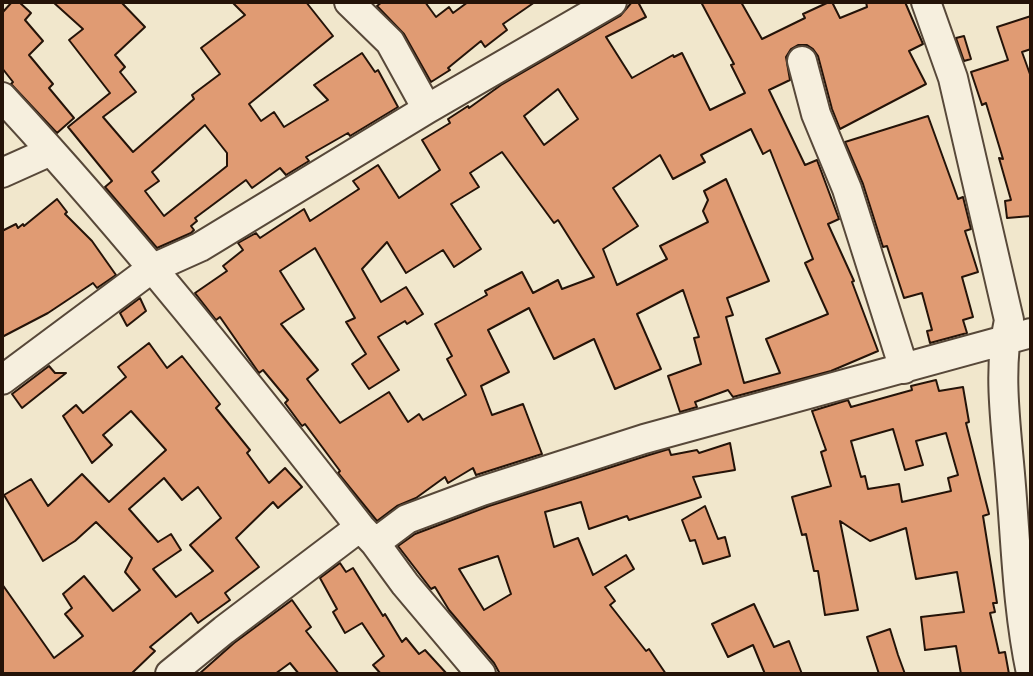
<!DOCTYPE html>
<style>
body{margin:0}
#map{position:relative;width:1033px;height:676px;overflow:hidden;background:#f1e7cc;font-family:Alegreya,serif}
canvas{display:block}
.frame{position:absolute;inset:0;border:4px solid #241308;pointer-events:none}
</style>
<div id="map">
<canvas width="1033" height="676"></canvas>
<div class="frame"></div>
</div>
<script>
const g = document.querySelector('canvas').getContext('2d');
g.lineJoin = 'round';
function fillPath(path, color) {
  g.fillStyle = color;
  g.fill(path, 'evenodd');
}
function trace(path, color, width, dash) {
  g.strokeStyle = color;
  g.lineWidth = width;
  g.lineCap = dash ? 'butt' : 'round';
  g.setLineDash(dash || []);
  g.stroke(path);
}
const building = new Path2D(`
 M12,2H19L31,13L25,20L43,41L29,55L53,84L49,88L74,118L57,133L11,84L13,82L2,68V13Z
 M53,2H121L145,27L115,55L125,67L120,72L136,92L103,117L133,152L194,99L192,95L220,74L201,48L245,15L232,2H306L333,36L249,104L261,121L274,112L284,127L328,100L314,85L362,53L375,72L378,70L398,107L350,136L348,133L306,157L309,161L286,175L280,168L252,188L246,180L195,218L197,221L191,226L194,230L191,233L157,248L105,187L112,181L68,127L110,93L69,40L83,29ZM205,125L227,153V166L164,216L145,191L159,181L152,172Z
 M382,2H425L436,17L449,7L453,13L468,2H535L503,24L507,30L485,47L481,41L448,68L450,70L431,82L404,34L377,6Z
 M632,2H638L646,17L606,37L632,78L673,55L674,57L682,53L710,110L745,93L731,65L734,64L701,2H741L762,39L805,18L803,14L829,2H832L840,18L867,7L866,2H905L923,44L909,51L926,84L840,129L832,109L818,56L813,49L807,45H798L791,49L786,57L790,80L769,90L805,165L817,160L839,219L828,224L854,281L852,282L878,351L831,371L733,397L728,390L695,402L697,407L680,412L668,376L701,364L694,338L699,337L683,290L637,314L661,369L615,389L594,339L554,359L529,308L488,330L509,372L481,386L492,415L523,404L542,454L476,475L473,468L448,483L445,477L416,498L397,506L377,521L338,473L340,471L305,424L302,426L285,403L288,400L263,370L259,373L220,317L216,320L195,293L227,271L223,266L243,250L238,243L256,233L260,238L304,209L310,221L359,189L353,181L378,165L399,198L440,170L422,140L450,123L448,119L468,106L469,108L501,85L620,16ZM558,89L578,119L544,145L524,116ZM751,129L763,154L770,150L813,259L805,263L828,314L766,339L780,373L744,383L726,317L733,315L727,298L769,281L726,179L704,191L708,200L703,211L708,222L660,246L667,259L617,285L603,249L638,226L613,188L660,155L673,179L705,162L701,155ZM502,152L554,223L558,220L594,277L562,289L558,280L533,293L522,272L485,291L487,295L435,324L452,356L447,359L466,395L423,420L419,414L408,422L389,392L340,423L307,379L318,370L281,324L304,309L280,271L315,248L355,318L346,322L366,354L352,364L369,389L399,370L378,337L405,321L407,324L423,314L406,287L381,302L362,269L387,242L406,273L443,250L454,267L481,249L451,204L479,187L470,173Z
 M1031,16V49L1022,52L1031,77V216L1007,218L1005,201L1011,200L999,158L1003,159L986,103L982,105L971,72L1008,60L997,27Z
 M964,36L971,59L964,61L956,38Z
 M928,116L958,199L963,197L971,229L965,231L978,272L962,277L973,317L963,320L967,333L930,343L927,331L932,330L922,293L904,298L887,246L883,247L863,184L845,142Z
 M57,199L67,212L65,214L92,241L116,275L97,288L93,283L48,313L2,337V231L16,224L18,228L23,224L24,226Z
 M140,298L146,311L127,326L120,313Z
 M149,343L167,368L182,356L220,404L216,408L250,450L247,453L269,483L285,468L302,487L278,508L273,502L236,538L259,567L225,593L230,600L198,623L191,613L150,647L155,651L131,674H2V584L54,658L83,636L65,614L72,608L63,594L84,576L113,611L140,590L125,572L132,558L96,522L75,541L43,561L4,495L31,479L48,506L82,474L109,502L166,450L131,411L103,435L112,445L92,463L63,416L76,405L83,413L126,377L118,367ZM164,478L182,500L198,487L221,518L190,545L213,571L176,597L153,569L181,550L171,534L158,542L129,509Z
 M49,366L55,373H66L22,408L12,394Z
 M936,380L939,391L963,387L969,422L966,423L989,514L983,516L997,603H993L995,612L990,613L999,653L1005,652L1009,674H961L956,646L925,650L921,617L964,612L957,572L916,579L906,528L870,541L840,521L858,610L825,615L818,571H814L806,534L802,535L792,497L831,486L821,452L826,450L812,411L848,400L851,407L912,390L911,386ZM893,429L905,470L923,465L916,441L946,433L958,475L948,478L951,491L902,502L899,484L868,489L865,476L861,477L851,441Z
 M730,443L735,470L693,477L701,497L629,520L627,516L589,529L581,502L545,512L554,547L578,538L593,575L626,555L634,569L605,587L615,601L610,605L646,651L649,649L666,674H500L494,663L449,610L435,587L431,589L398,546L415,534L489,506L649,455L669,449L671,455L697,450L699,453ZM498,556L511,594L484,610L459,569Z
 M705,506L718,539L725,537L730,556L703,564L695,540L690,541L682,520Z
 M340,563L346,572L353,568L383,616L385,614L402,642L406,638L419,654L425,650L447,674H381L373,665L384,656L362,623L345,633L333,612L337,609L320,578Z
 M292,600L311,627L306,631L339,674H299L290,663L275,674H199L234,643Z
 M754,604L774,647L789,641L802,674H765L753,645L728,657L712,624Z
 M890,629L898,655L905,674H879L867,637Z`);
fillPath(building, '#e09b73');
trace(building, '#241308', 2);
const minor = new Path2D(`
 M349,2L390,42L427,109
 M926,2L953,78L1009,320C997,373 1007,432 1011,486C1016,548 1018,612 1031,673
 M802,61L816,114L847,189L904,369
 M2,97C129,234 245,380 360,527L375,543L405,584L481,674
 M2,173L51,151
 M2,380L151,269L200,247L427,109L612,2
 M375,543L407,519L482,491L644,439L1031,333
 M170,674L224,630L360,527`);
trace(minor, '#574839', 32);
trace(minor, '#f6efde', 28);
</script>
